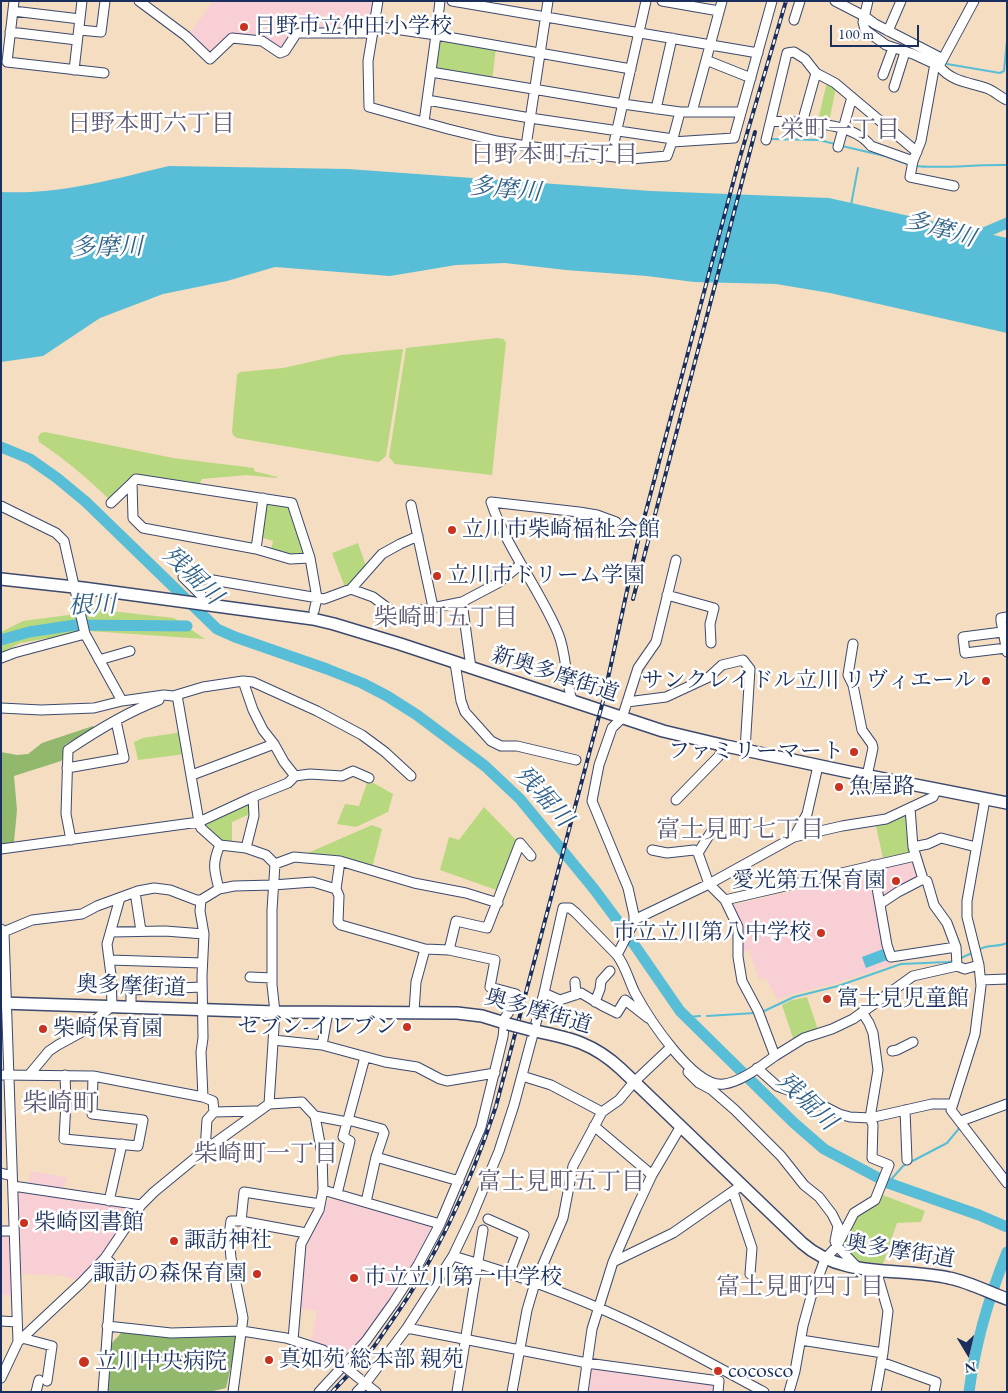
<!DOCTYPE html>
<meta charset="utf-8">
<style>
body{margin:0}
#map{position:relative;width:1008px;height:1393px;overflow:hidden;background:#f4ddc0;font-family:"EB Garamond",serif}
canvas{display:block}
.frame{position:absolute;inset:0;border:2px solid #1b2f5e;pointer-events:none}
.north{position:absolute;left:943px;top:1328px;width:50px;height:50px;-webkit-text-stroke:4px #fff;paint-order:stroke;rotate:171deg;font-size:14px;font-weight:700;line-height:20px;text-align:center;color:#1b2f5e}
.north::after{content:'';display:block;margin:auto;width:18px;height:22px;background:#1b2f5e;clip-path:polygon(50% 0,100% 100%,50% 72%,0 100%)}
.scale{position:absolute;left:830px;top:25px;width:89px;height:22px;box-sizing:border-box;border:2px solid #1b2f5e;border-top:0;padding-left:6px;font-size:15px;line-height:18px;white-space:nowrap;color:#1b2f5e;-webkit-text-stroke:4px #fff;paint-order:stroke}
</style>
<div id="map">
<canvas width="1008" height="1393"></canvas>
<div class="frame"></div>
<div class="north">N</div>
<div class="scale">100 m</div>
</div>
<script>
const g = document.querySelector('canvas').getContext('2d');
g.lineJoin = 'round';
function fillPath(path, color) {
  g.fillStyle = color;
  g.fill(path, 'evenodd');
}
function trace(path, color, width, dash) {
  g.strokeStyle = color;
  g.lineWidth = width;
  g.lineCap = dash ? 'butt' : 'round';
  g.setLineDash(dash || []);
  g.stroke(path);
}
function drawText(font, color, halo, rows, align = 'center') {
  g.font = font + ' "EB Garamond","Noto Serif JP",serif';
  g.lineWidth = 5;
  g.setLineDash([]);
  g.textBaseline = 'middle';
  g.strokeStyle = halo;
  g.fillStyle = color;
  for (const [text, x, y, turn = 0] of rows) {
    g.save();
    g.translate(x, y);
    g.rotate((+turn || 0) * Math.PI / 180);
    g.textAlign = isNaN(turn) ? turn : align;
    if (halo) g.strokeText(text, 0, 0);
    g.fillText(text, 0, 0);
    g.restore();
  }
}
fillPath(new Path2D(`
 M213,1H375L371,27L324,29L295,26L284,49L279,50L237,35L212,53H207L191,37V32Z
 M910,862L912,863L918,879L883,900L876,870Z
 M872,872L886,945L893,964L834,984L789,995L778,1000L766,978L759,980L749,950L742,952L741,927L733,905Z
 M31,1171L67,1178L61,1196L133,1207L135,1209L104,1256L80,1281L64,1276L13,1273V1295H1V1233L17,1234L16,1195L21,1190L27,1191Z
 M335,1199L435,1225L420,1256L392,1301L357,1348L343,1360L324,1346L311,1341L317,1311L297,1308L308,1244L327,1201Z
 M590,1367L715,1384L716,1392H586Z`), '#f7cfd4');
fillPath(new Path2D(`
 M437,39L496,48L492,81L433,71Z
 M827,82L836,88L829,122L818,120Z
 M497,338L503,339L506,342L492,475L395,464L389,457L406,348Z
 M403,349L386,456L379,462L237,438L233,435L232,431L237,375L240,372L283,368L341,355Z
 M45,432L173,458L254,468V471L277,477V478L246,475L202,479L198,486L136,478L110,500C87,478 65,459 39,442L38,437L41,433Z
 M265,501L290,506L307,552L304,556L290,557L271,550L273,541L260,537Z
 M358,543L367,569L346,590L332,553Z
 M83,608L174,618L205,639L89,631L20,643L1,653V632L23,621L84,613Z
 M182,732L185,754L138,760L134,742L143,738Z
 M368,780L393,794L388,812L356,827L337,824L345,804L359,806Z
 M250,799L252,813L232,822V846C220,845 204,834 202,821Z
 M484,807L518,842L499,891L440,870L449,837L459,840Z
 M903,815L907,816C907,825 911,846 909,852L883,858L876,826L883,825Z
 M372,825L382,829L372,868L301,856Z
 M807,997L818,1030L794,1041L782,1005L792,1000Z
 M880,1194L925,1211L921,1222L897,1223L883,1264L858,1261L843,1248L842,1243L858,1213Z`), '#b8d880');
fillPath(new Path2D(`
 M93,726L94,729L65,745V755L61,761L14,776L17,810L14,842L1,844V752L17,755L28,754L42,743Z
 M122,1332L238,1335L226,1388L209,1392H106L110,1345Z`), '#92b86e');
fillPath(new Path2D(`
 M169,166L348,169L651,191L829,198L1007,238V333L830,293L776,284L694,282L647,276L566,270L505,263L456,265L390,276L275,267L227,281L163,294L100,318L43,356L1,362V192C58,195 114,179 169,166Z
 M883,949L887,960L866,968L862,957Z`), '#58bdd6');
trace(new Path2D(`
 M876,29L889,36
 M900,42L908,47
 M947,64L1000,73L1004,71L1007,40
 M770,139L819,140L835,144
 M842,146L885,156L910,165
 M914,166C945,169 976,164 1007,165
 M851,205L858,168
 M978,950C990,943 996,948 1007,943
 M961,958L972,953
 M762,1012L794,997L838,986L901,964L948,962L954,961
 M707,1016L755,1013
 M687,1017L700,1016
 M888,1183L903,1166L947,1143L961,1126`), '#58bdd6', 2);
trace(new Path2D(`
 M973,240L986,232L1007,223
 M1,447L30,459L57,478L86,502L217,629L235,637L327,669L362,683L387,696L417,715L485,766L520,799L594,889L620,924L680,1011L794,1123L824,1149L888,1183L979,1215L1007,1227
 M1,640L29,632L75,625L187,626
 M969,1392C975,1344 989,1297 1007,1252`), '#58bdd6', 11);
const minor = new Path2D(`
 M14,1L7,62L104,73
 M139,1L186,36L210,59L232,38L262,41L280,53L285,51L296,34L300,33H373
 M378,1L368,61L369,107L448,129L497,141L526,146L631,159L667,156L672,142L734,138L772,1
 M452,1L758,53
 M662,1L719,11
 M835,1L864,16L875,24L943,59
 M868,1L863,22L865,30L886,45L913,54L939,66L934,69L921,141L913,161L910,177L954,186
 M974,1L939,66C952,82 968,82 986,88C993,90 1000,97 1007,100
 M13,11L80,19
 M794,20L800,1
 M374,26L436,35L440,1
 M79,30L101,32L105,1
 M888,31L901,1
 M10,32L77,40
 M706,60L751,78
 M74,70L82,1
 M431,72L623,104L680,112H741
 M883,75L893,48
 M894,87L905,52
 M427,100L530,118L673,139
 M656,109L672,38
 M692,112L722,1
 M771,121C801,123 851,120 871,146L913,161
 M424,122L436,35L631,69
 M802,123L816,73
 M766,140L787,53L794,52L805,59L816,73L835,83L917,152
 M672,142L680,112
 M526,146L548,1
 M838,147L852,97
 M611,156L646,1
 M132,483L136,479L292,503L310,558L317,598L314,611
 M111,503L132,483L133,518L143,528L256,549L290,559L310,558
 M411,505L433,607
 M1,506L56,533L64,541L85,634L122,701
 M256,549L263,498
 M183,577L201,578L324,599L351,589L382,554L400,544L418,536
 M183,577L202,596L209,605
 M351,589L373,597L397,615L462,602L498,583L520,565
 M667,595L714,608L710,624L711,643
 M462,602L471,668
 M1007,617L1001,618V621L1007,652
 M1002,632L963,637L965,653L1006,648
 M853,644L848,675L853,685L862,730L872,744L873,748L867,776
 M1,658L14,653L85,634
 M99,660L130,651
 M455,663L461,701L465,712L491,741L501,746H517L576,760
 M243,681L253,710L263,730L274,744L284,762L295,776
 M177,695L199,822L253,797
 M572,700C565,679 567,654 558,633C539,588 507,549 491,502L579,512L597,515L616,522
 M627,702L666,697L709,677L722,665L743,660L750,669L745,750
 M1,708L41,710L94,708L122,701L164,695L173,696L203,687L243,681L253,682L317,711L362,735L385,752L411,776
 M67,768L124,758L116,721
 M192,775L274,744
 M985,799L967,901V917L979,965L981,986L975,1034L951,1110L1007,1183
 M676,800L718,757L726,746
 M910,808L913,847L923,879L927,881L934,905L947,923L956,947L957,966L965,969L979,965
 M794,837L807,814L818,766
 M71,840L66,814L68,750C96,731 127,712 159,700
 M913,847L928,844L941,838L976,847
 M246,848L254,816L253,797L288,783L295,776L310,774L342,776L353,771L369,778
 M1,849L199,822L201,828L220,845L246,848L266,855L275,864
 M652,850L667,853L694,850L698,853L709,884L725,900
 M698,853L713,829
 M275,864L294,857L340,861L414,883L466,893L498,903
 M873,865L887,945L891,957L956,947
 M219,889C214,870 212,863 220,845
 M336,889L340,861
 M135,892L141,931
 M201,900L200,911L204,934L202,976L203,1038L201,1052L203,1097
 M880,904L898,892L923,879
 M634,920L709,884L794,837L842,826L886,819L933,797L937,789
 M1,929L4,932L18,1342
 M111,932L165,931L204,934
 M1,933L32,920L82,914L97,906L138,891L154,888L170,890L196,900H201L219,889L234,886L273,885L313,882L336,889L339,896L338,922L341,925L425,949L449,950L495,960L490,987L516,994L510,1010L505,1018L503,1037L481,1127L440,1224L418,1265L394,1302L366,1341L319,1392
 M449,950L456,921L487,928L520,843L531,856
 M617,955C626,967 629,981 635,993C648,1017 694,1089 724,1084C741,1082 761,1066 775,1056L758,1011L742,981L738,957V927L725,900L915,856
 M110,960L202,963
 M250,977L272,978
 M981,980L1007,979
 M575,982L576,995
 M544,993L560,1000L581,993L601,1005L617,1013L625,1000L648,1018
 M595,1002L600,989L601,981L610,971
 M131,1007V990L202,987
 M414,1012L416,982L425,949
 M273,1040L322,1045L385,1062L417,1067L440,1079L447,1081L495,1073
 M322,1045L328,1012
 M892,1051L897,1050L913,1042
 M775,1056L804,1038L832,1029L853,1019L913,976L957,966
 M757,1068L777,1086L804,1096L839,1114L850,1117L870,1118L932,1104H951
 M688,1072L699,1083L712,1090L735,1110L781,1156L804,1185L819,1197L832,1214L838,1226L835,1241L837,1246L857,1267
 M1,1075L93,1076L203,1097L213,1101L214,1112L207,1120L205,1150
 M29,1075L49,1051L58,1045L80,1033L112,1006L111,975L107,944L120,898
 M65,1075L66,1102L64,1139L138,1146L143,1120L92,1114L93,1076
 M522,1076L551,1085L602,1112
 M269,1104L302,1102L315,1116L347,1122L348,1120L382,1129L384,1133L376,1157L366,1202
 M905,1110L907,1160
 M214,1112L256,1111
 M315,1116L322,1154L323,1190L440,1224
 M348,1120L365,1057
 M961,1121L1007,1104
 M594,1126L652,1175
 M376,1157L459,1181
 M1,1173L12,1176
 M13,1186L141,1205
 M733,1192L752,1248L750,1274
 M337,1194L350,1141L343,1137L347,1122
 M109,1201L122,1144
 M488,1219L524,1235L509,1274
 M1,1231H14
 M306,1233L241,1221L244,1192L320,1204
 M453,1256C512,1273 572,1295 628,1321C675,1343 719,1368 764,1392
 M613,1262L673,1233L742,1185
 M876,1270L888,1311L883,1353L876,1392
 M1,1321L17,1322
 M107,1326L171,1333L242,1331L286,1338L323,1350L345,1367
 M407,1328L587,1363L719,1381L718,1392
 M22,1338L52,1346L47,1381
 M293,1340L301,1244L319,1210L323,1190
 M801,1340L883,1353
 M881,1362L936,1382L934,1392
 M1,1378L18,1342L81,1283L105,1258L141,1205L154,1192L205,1150L269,1104L275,1012L272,985V910L275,864
 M362,1381L376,1392
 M36,1392L39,1380
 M103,1392L112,1269L111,1263L105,1258
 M233,1392L243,1318L231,1258L229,1235L231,1221H241
 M357,1392L365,1384L407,1328L453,1256L472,1216L499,1151L514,1105L544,993L563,908H570L576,913L617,955L634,922V915L628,888L592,801L599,765L612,728L622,718L638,668L656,642L676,560
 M457,1392L483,1230
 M512,1392L527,1310L535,1283L563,1218L573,1166L602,1112L619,1100L634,1082L670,1048
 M583,1392L592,1329L613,1262L636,1209L652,1175L681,1126
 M789,1392L795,1371L803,1326L811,1297L825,1259L837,1246L854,1213L875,1200L889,1165L872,1158L873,1125L870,1118L878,1070L873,1033L869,1023L862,1012`);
const major = new Path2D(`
 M1,579L83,588L313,619L334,624L400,644L663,731L726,746L849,772L1007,803
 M1,1003L275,1012L457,1013L482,1016L508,1024
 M531,1030C569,1038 592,1042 621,1069L802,1243C842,1279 900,1267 949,1278C969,1282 988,1292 1007,1299`);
trace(minor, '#3c496d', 11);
trace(major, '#3c496d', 14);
trace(minor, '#fff', 9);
trace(major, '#fff', 11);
const rail = new Path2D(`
 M633,599L755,132
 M332,1392C344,1379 357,1366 369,1353C377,1343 384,1332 391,1322C438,1256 471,1182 496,1106L603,701L637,545L738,164L786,1`);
trace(rail, '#1b2f5e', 4);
trace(rail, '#fff', 2, [5.5]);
const minorBridge = new Path2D(`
 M345,1367L360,1379`);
const majorBridge = new Path2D(`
 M508,1024L531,1030`);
trace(minorBridge, '#3c496d', 11, []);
trace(majorBridge, '#3c496d', 14, []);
trace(minorBridge, '#fff', 9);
trace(majorBridge, '#fff', 11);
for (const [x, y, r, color] of [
 [244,27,5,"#c8321e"],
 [452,530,5,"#c8321e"],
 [437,576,5,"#c8321e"],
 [986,681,5,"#c8321e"],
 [854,752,5,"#c8321e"],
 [839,787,5,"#c8321e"],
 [896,881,5,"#c8321e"],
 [821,933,5,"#c8321e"],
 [827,999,5,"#c8321e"],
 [407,1027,5,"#c8321e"],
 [43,1029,5,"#c8321e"],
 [24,1223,5,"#c8321e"],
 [174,1241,5,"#c8321e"],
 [257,1274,5,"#c8321e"],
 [354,1278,5,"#c8321e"],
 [269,1360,5,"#c8321e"],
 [84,1362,6,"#c8321e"],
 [718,1371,5,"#c8321e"]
]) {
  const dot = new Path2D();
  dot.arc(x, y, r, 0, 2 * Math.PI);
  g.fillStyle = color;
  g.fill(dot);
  trace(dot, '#fff', 2);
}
drawText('22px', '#1b2f5e', '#fff', [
 ["日野市立仲田小学校",254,27],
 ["立川市柴崎福祉会館",462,530],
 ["立川市ドリーム学園",447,576],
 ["サンクレイドル立川 リヴィエール",976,681,"right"],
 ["ファミリーマート",844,752,"right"],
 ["魚屋路",849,787],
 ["愛光第五保育園",886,881,"right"],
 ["市立立川第八中学校",811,933,"right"],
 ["富士見児童館",837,999],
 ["セブン-イレブン",397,1027,"right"],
 ["柴崎保育園",53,1029],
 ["柴崎図書館",34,1223],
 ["諏訪神社",184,1241],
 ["諏訪の森保育園",247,1274,"right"],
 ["市立立川第一中学校",364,1278],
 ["真如苑 総本部 親苑",279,1360],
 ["立川中央病院",95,1362],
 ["cocosco",728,1371]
], 'left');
drawText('22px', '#1b2f5e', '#fff', [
 ["新奥多摩街道",555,675,18],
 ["奥多摩街道",131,987,2],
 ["奥多摩街道",538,1012,16],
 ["奥多摩街道",900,1252,9]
]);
drawText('24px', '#5e5974', '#fff', [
 ["日野本町六丁目",151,124],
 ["栄町一丁目",840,130],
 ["日野本町五丁目",554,155],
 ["柴崎町五丁目",446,618],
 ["富士見町七丁目",740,830],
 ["柴崎町一丁目",266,1154],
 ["富士見町五丁目",561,1182],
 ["富士見町四丁目",800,1287]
]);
drawText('italic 24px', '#306188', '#fff', [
 ["多摩川",505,190,5],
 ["多摩川",940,230,16],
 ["多摩川",107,248,-1],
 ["残堀川",192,576,44],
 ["根川",92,606,-2],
 ["残堀川",543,797,48],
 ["残堀川",806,1102,43]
]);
drawText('25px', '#5e5974', '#fff', [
 ["柴崎町",60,1104]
]);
</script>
